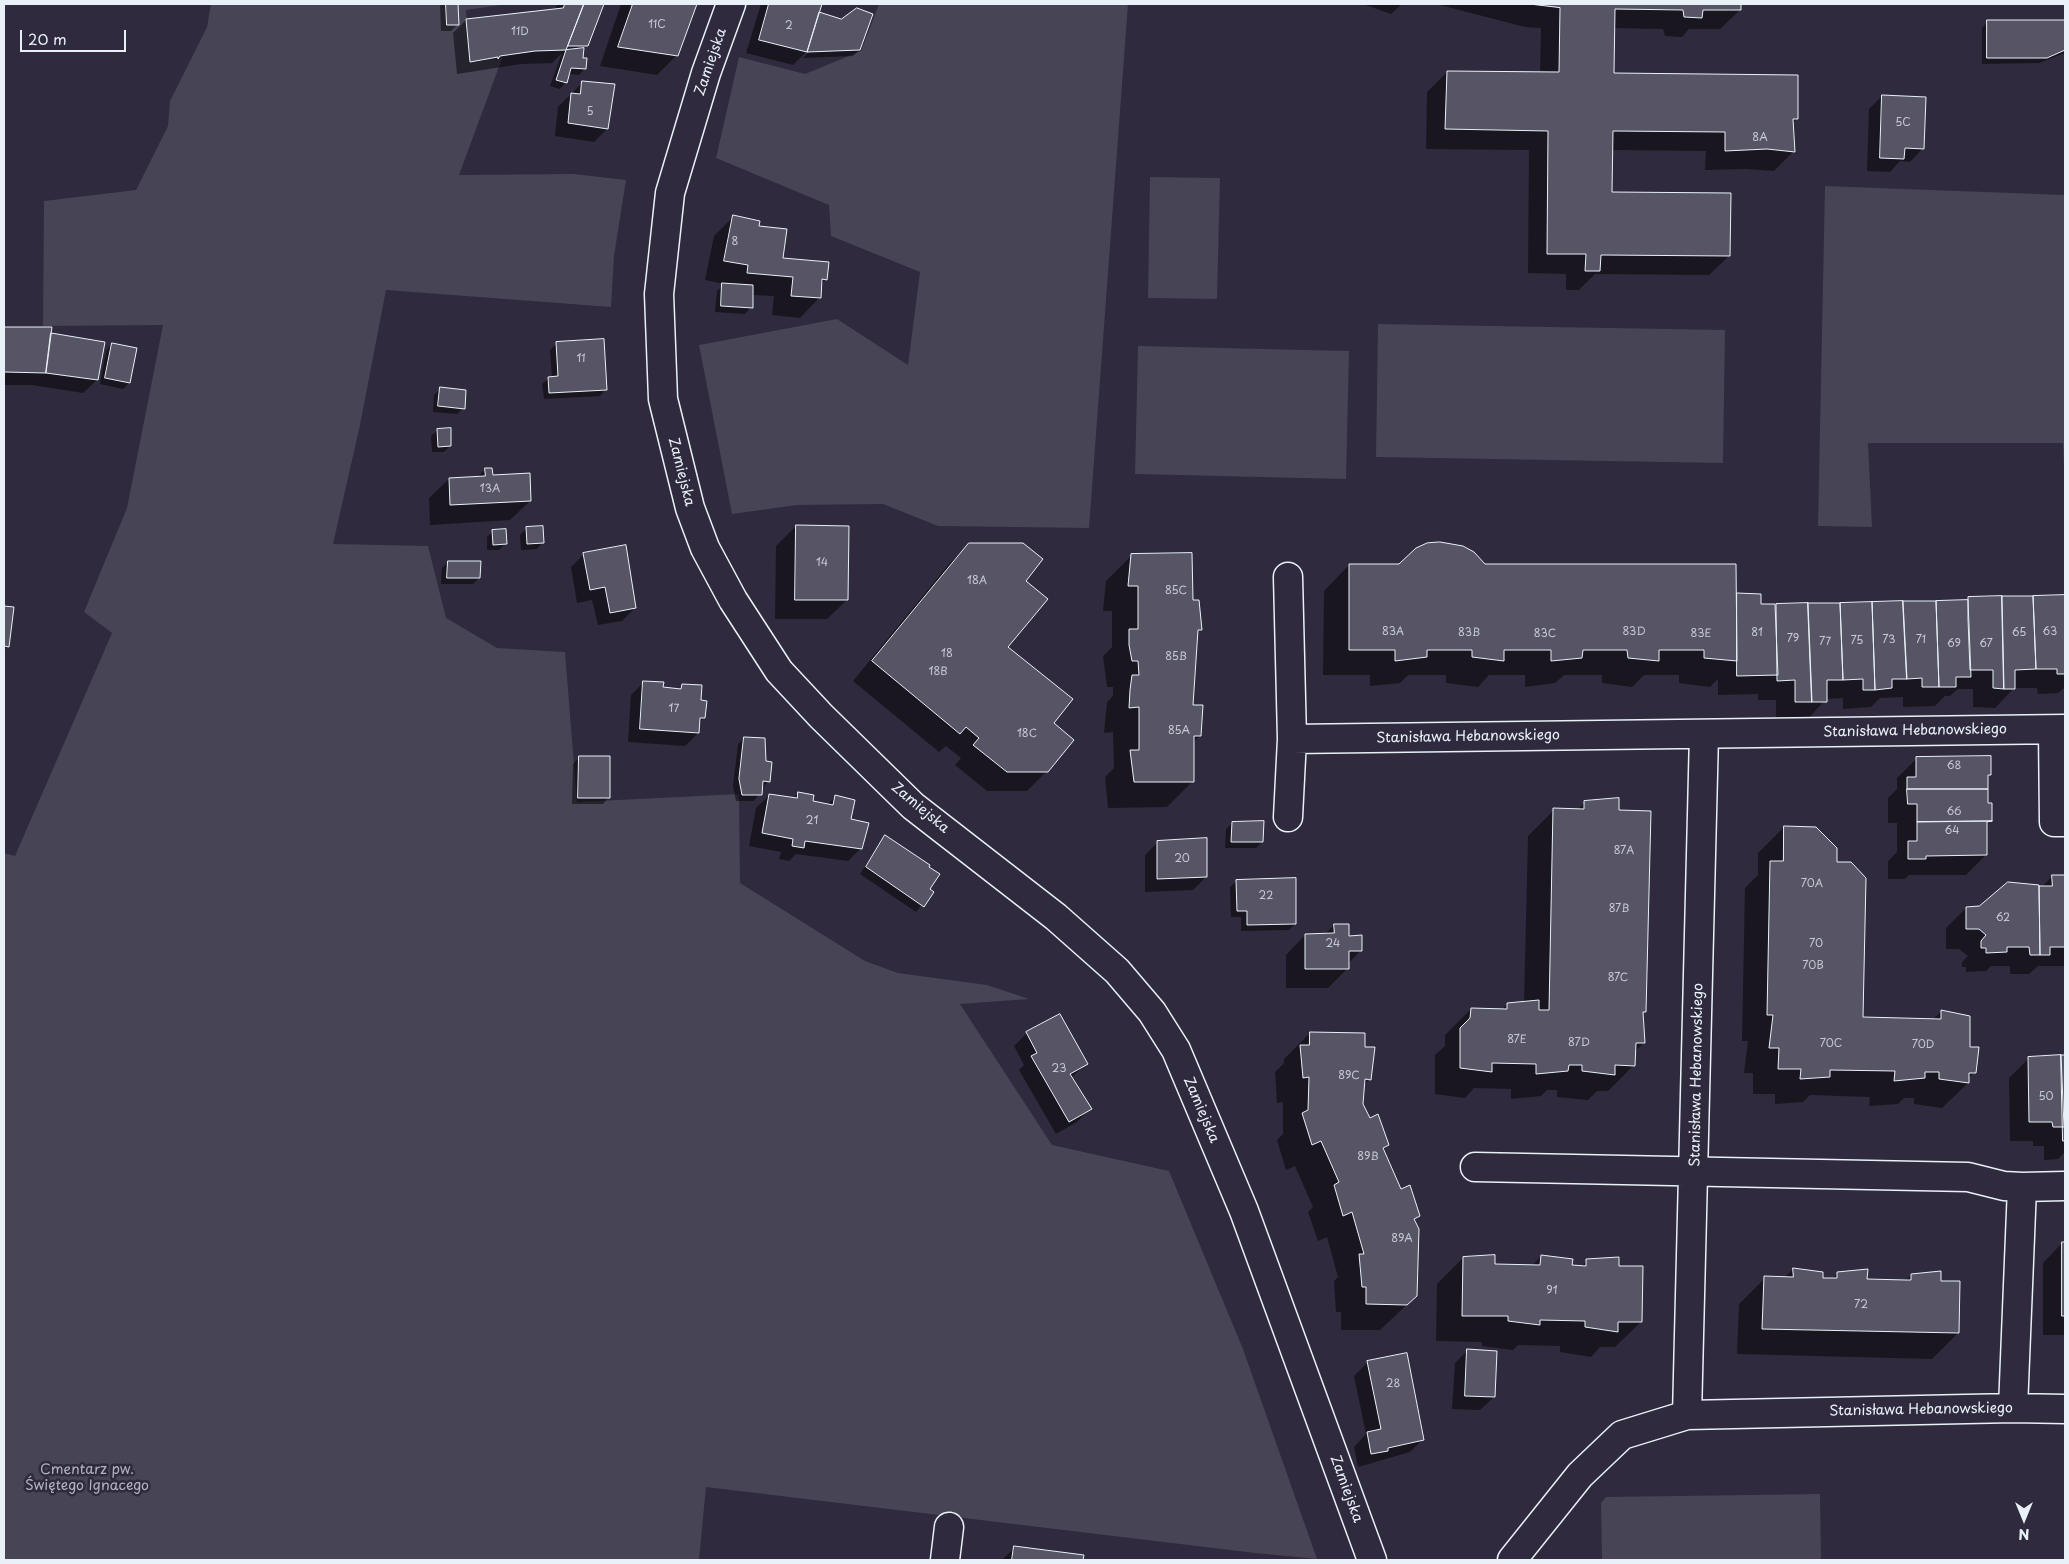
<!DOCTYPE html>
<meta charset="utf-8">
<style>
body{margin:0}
#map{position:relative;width:2069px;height:1564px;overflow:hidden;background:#2f2a3d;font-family:"Playpen Sans",sans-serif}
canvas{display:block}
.frame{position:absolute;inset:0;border:5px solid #e8f1f8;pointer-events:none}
.north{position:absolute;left:1999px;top:1494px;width:50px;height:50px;-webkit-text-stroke:4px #2f2a3d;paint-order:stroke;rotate:180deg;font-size:14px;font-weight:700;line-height:20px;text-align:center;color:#e8f1f8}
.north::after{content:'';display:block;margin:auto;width:18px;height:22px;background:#e8f1f8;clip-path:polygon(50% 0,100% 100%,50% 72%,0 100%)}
.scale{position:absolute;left:20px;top:30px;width:106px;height:22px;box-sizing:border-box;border:2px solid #e8f1f8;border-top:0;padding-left:6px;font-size:15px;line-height:18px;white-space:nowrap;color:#e8f1f8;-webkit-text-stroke:4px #2f2a3d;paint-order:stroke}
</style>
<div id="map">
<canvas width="2069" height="1564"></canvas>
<div class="frame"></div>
<div class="north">N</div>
<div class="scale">20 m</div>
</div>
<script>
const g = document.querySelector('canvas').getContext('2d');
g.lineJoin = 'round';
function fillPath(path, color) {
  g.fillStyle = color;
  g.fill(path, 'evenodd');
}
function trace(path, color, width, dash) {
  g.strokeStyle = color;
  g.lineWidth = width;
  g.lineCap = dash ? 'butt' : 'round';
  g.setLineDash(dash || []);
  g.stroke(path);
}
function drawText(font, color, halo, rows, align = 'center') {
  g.font = font + ' "Playpen Sans",sans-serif';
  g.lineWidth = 5;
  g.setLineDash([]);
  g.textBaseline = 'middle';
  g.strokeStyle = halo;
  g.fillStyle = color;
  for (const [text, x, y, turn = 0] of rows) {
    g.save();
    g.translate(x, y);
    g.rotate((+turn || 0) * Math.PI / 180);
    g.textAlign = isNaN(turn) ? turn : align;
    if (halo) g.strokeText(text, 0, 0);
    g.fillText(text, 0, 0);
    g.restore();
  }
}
fillPath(new Path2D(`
 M211,4H508L466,10L470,62L499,59L503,56L459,175L574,174L626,180L614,256L611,307L386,290L360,425L333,544L428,546L446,618L497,648L565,652L577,802L739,794L740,883L865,961L898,973L987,985L1029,999L960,1004L1052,1145L1169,1171L1243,1349L1317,1559L1255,1553L706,1487L699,1560H4V853L15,856L112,633L84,612L127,508L163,325L43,326L44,201L136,190L168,126L170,101L207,27Z
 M879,4H1128L1089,528L938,526L883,504L797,505L732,514L699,345L837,319L908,365L920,272L831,236L829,205L716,158L739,57L805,74L861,51Z
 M1150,177L1220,178L1217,299L1148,298Z
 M1825,186L2065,195V499L2063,443H1868L1872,527L1818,526Z
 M1378,324L1725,330L1723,463L1376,457Z
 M1138,346L1349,351L1346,479L1135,474Z
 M1820,1494L1821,1560H1602L1601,1503L1606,1497Z`), '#464455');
fillPath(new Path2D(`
 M457,4L458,24L451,31H441L440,5Z
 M557,4H603L587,45L582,49L581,59L585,68L579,75L568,74L566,82L560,89L550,86L562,53L552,63L521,64L457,74L453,33L466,20L555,11Z
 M621,4H695L677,55L657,75L600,66Z
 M761,4H820L816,17L859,50L853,56L803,58L810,51H807L793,65L746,53Z
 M1363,4H1402L1391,14Z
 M1436,4H1740V10L1720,29H1689L1682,37L1665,36L1663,29L1613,28V74L1797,119L1792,123L1794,151L1774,171L1746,169L1705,170L1706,151L1612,150L1611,193L1729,256L1709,275L1595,274L1579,290H1566V274L1528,273L1529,150L1426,149L1427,92L1447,72L1540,73L1541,28L1525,27Z
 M1988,21H2065V53L2039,63L1982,64V28Z
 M583,82L607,129L594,142L555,136L558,107Z
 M1882,96L1923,148L1910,162L1900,161L1890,172L1867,171L1869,109Z
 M733,217L757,227L782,259L826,279L821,285L819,298L800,318L772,315L774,296L752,295L751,307L745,314L715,312L717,291L724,284L705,280L714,236Z
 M50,328V334L97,380L83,393L32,385H4V329Z
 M557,343L606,389L600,396L544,399L542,384L549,378H552L550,350Z
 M112,344L129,383L123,389L100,384L106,351Z
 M440,389L463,408L457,414L433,412L434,395Z
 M438,430L450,446L444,452H432L431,436Z
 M486,469L491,476L530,501L510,520L430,525L429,498L449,479L477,477Z
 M796,526L847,600L827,619H775L776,546Z
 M526,529L543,542L537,549L521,550L520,535Z
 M493,531L506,543L499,550H487V537Z
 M969,544L1024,581L1007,647L1052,723L1047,771L1027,791H987L955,765L961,758L946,746L939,752L853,681L949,564Z
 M584,554L635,608L622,621L598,625L592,600L577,603L571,567Z
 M1132,555L1191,602L1201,629L1197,634L1192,707L1200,736L1192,743L1193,781L1167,807L1108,808L1105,777L1114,768L1113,732L1104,733L1107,702L1113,696V687H1107L1103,656L1112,647V611H1103L1106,581Z
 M448,562L479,578L473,584H441L442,568Z
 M1349,565H1484L1735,597L1737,594L1760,606L1965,602L1968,598L2065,596V687L2058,693L2038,694L2037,688H2014L1995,708L1973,707V689H1958L1950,696H1945L1935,706L1903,707V697L1880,698L1871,707L1843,709V698L1826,699L1806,721H1776V700H1758V694L1718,695V679L1710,687L1679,683V675H1644L1632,687L1602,683V675H1564L1555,683L1525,687V675H1489L1478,687L1446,683V675H1408L1400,683L1370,686V675H1323L1324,591Z
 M4,607L12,608L8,646L4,650Z
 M644,682L662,689L678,690L682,685L700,701L704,718L698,723V733L685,746L628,742L631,695Z
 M744,738L765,762L768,781L754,801H736L733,786L738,744Z
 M579,758L609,797L603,804H572L573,764Z
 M1917,758L1990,774L1986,777L1987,804L1991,821L1986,826V855L1966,875H1909L1905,879H1888V861L1897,852V823H1888V798L1897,789V778Z
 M798,793L811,802L827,805L835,797L850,819L861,848L848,861L796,854L789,861L779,859L781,852L749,846L756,808L769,795L792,799Z
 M1584,803L1645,1011L1642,1014L1644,1043L1634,1052V1065L1608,1091H1597L1588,1100L1557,1097V1090H1547L1541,1096L1511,1099V1089L1474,1088L1465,1098L1435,1094V1055L1445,1046V1035L1471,1009L1502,1010L1507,1004L1524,1003L1528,836L1554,810H1577Z
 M1232,823L1262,842L1256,848H1225L1226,829Z
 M1784,827L1835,864L1862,1018L1932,1020L1942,1011L1968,1048L1974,1072L1968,1079V1083L1942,1108L1914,1104V1098H1904L1898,1104L1869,1106L1870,1097L1810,1095L1803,1102L1775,1104V1094H1753V1073H1744L1748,1041H1742L1745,888L1758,875V853Z
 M885,837L932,892L916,912L860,874Z
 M1158,842L1206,877L1193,890L1145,892V855Z
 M2052,876H2065V966H2038L2029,974H2010V966H1991L1986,971L1966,972V967H1962V962L1968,956L1959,949H1946V928L1966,908H1979L2042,887Z
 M1237,881L1295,924L1289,930L1241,931V917H1231L1230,887Z
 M1334,925L1360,951L1348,964V968L1328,988H1286V955L1305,935L1325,934Z
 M1027,1033L1086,1063L1071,1078L1090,1108L1077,1122L1056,1134L1019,1070L1024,1065L1014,1046Z
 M1310,1033L1364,1048L1370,1079L1363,1085L1362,1105L1369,1119L1388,1144L1383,1150L1400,1190L1418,1216L1413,1221L1416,1296L1380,1330H1341V1312H1336L1334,1281L1338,1277L1327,1237L1318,1241L1308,1212L1313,1207L1295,1166L1286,1170L1277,1140L1283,1134V1102L1277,1103L1275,1072L1284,1063V1059Z
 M2065,1057V1152L2058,1159L2044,1160V1146H2033V1141H2010L2009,1078L2029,1058Z
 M2062,1243H2065V1340L2064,1335H2043V1263Z
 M1541,1256L1571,1266L1581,1267L1587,1260L1618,1268L1641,1322L1615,1347H1600L1591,1357L1560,1352V1346L1518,1345L1513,1350L1482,1346V1342L1436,1341L1437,1284L1463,1258L1494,1265L1532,1266Z
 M1793,1269L1822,1279H1832L1838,1273L1866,1280L1905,1281L1911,1275L1940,1282L1958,1333L1932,1359L1737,1354L1739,1304L1765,1278H1784Z
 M1468,1350L1494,1397L1480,1410L1452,1409L1455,1363Z
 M1368,1362L1423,1439L1410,1452L1358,1467L1354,1447L1366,1434L1354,1376Z
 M1014,1548L1082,1556V1560H1002Z`), '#0007');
const building = new Path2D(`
 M446,4H458L459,25H447Z
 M565,4H584L566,50L535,51L500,56L498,59V57L470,62L466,19L563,8Z
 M584,4H604L588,46H568Z
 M633,4H697L678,56L618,47Z
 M769,4H822L807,52L759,40Z
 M1530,4H1741V10H1703L1702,18L1684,17L1683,10L1615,9L1614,73L1798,75V119H1793L1795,152L1767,149L1725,151V132L1613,131L1612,192L1731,193L1730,256L1601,255L1600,271H1585L1586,254H1547L1548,131L1445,129L1447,71L1559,72L1560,8Z
 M857,8L873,14L860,50L807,52L819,12L841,19Z
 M1987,20H2065V50L2047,58H1987Z
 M584,48L583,58H587L586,69L571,68L567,83L556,80L566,50Z
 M582,81L615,84L608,129L568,123L571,93L580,94Z
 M1882,95L1926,97L1924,149L1905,148L1904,159L1880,158Z
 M733,215L760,221L759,226L787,229L783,258L829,262L827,280L822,279L821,298L791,296L793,277L747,273L748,265L724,261Z
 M722,283L753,285V308L721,306Z
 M4,327H52L46,373L4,372Z
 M51,333L105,342L98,380L46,373Z
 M604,339L607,390L549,393L548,377L558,376L556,342Z
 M112,343L137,348L130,383L105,378Z
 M440,387L466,390L465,409L438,406Z
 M451,428V446L438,447L437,429Z
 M485,468H492L493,475L530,473L531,501L450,505L449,478L485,476Z
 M796,525L849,526L848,600H795Z
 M543,526L544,543L527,544L526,527Z
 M506,529L507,544L493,545L492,530Z
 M1440,542L1463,546L1474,552L1485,564H1736L1737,661L1704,658V650H1659V661L1628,658L1627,650H1583L1582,658L1551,661V650H1504V661L1472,657V650H1427V657L1395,661V650H1349V564H1399L1416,548L1427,543Z
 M969,543H1023L1043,559L1026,581L1048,599L1008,647L1073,699L1054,723L1074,740L1048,772H1007L973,745L979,738L966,727L960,734L872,661Z
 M626,545L636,608L610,613L605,587L590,590L583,553Z
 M1192,553L1193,600H1199L1202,630H1198L1193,705H1203L1201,736H1194V782H1134L1130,750H1139V707L1129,708L1130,690L1132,675H1139L1138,661H1132L1129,645V629H1138V586H1128L1131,554Z
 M448,561H481L480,578H447Z
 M1737,593L1761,594V604H1775L1778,675L1737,676Z
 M2065,595V674H2057V669H2036L2033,596Z
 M2002,596L2004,689L1993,688V670H1970L1968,619V597Z
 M2002,596H2033L2036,669L2015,670V689H2004Z
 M1968,600L1971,677H1956V687H1939L1936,601Z
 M1903,601L1907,679H1892V688L1875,690L1872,602Z
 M1903,601H1936L1939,687H1922V678L1907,679Z
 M1872,602L1875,690H1863V679L1843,680L1840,603Z
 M1808,603L1812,702H1795V680L1777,681L1776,604Z
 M1808,603H1840L1843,680H1827V702H1812Z
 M4,606L14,607L9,647L4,646Z
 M643,681L664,682L663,687L681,689L682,684L702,685L701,700L707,701L705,718H700L699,733L640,729Z
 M744,737L765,738L766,761L772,762L770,782L763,781L762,795H742L739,779Z
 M579,756H610V798H578Z
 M1991,756V775H1988V789H1907V777H1916V757Z
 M1907,789H1988V803H1992V821L1917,822V804H1908Z
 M798,792L814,795L813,801L833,805L835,795L855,800L851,819L869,823L862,849L805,841L804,848L792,846L793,839L762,833L769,794L797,798Z
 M1619,798V810L1651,811L1646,1012H1643L1645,1043H1636L1635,1066L1615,1065V1075L1582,1071V1065H1569L1568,1071L1536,1074V1064L1492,1063V1072L1460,1068V1028L1470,1018L1471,1008L1507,1009V1003L1539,1000V1010H1549L1553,808L1584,809V801Z
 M1264,821L1263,842H1231L1232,822Z
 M1992,821L1987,822V855L1926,856V859H1908V841H1917V822Z
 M1784,826L1816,827L1837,848V862H1851L1866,878L1863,1017L1941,1019V1010L1970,1016V1047H1979L1976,1073H1969V1083L1939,1079V1072H1925V1078L1894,1081L1895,1071L1830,1070V1077L1800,1079L1801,1069H1778L1779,1048H1769L1773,1015H1767L1770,861H1783Z
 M885,835L930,865L929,867L940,874L930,889L934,892L924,907L866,867Z
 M1207,838V877L1157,879V841Z
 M2052,875H2065V947H2050V955H2040L2039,886H2052Z
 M1296,878V924L1247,925V911H1237L1236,880Z
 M2008,882L2039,885L2040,955H2030L2029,947H2007V952L1986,953V948H1981V941L1986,935L1979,929H1966V907L1979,906Z
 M1334,924H1349V936L1362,935V951H1349V969H1305V934L1334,933Z
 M1060,1014L1088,1064L1070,1074L1092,1109L1069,1122L1031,1056L1037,1053L1026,1032Z
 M1310,1032L1365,1033V1047H1375L1371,1080L1365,1079L1363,1104L1370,1118L1378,1114L1389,1145L1383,1148L1401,1189L1410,1185L1420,1216L1414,1219L1419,1229L1417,1296L1407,1305L1366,1304V1287H1362L1359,1254H1364L1352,1212L1343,1216L1334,1185L1339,1182L1321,1141L1312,1145L1302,1113L1308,1110L1309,1077L1303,1078L1300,1045H1309Z
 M2061,1055L2064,1127H2053L2052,1122H2029L2028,1057Z
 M2061,1055H2065V1141H2063Z
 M2062,1242H2065V1316H2062Z
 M1495,1255V1264L1540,1265L1541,1255L1573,1259L1572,1265L1586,1266V1259L1619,1257V1266H1643L1642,1322H1618V1332L1585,1327V1321L1540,1320V1325L1508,1321V1316H1462L1463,1257Z
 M1793,1268L1823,1272V1278H1837V1272L1868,1269L1867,1279L1906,1280H1911V1274L1941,1271V1281H1960L1959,1333L1762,1329L1764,1276L1793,1277Z
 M1467,1349L1497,1351L1495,1397L1465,1396Z
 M1407,1353L1424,1440L1388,1448V1451L1371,1454L1367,1432L1381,1429L1367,1361Z
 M1014,1546L1084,1555L1083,1560H1012Z`);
fillPath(building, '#575565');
trace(building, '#e8f1f8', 1);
const minor = new Path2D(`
 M731,4L706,73L670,193L659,294L663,399L690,508L705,548L733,600L779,671L821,716L913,806L1056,917L1117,971L1152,1012L1176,1050L1244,1211L1372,1560
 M1288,577L1292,739L1288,817
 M2053,730L2054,822H2065
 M1292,739L2065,729
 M1475,1167L1968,1177L2004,1186L2022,1187
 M2013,1408L2022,1187L2065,1186
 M1687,1415L1704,734
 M945,1560L949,1527
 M1512,1560L1580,1475L1622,1435L1687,1415L2013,1408L2065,1409`);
trace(minor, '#e8f1f8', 31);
trace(minor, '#2f2a3d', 28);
drawText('11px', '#c4cad3', null, [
 ["11C",657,25],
 ["2",789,26],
 ["11D",520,32],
 ["5",590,112],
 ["5C",1903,123],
 ["8A",1760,138],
 ["8",735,242],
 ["11",581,359],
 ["13A",490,489],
 ["14",822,563],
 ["18A",977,581],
 ["85C",1176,591],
 ["83A",1393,632],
 ["83D",1634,632],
 ["63",2050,632],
 ["83B",1469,633],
 ["81",1757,633],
 ["65",2019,633],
 ["83C",1545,634],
 ["83E",1701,634],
 ["79",1793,639],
 ["73",1889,640],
 ["71",1921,640],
 ["75",1857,641],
 ["77",1825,642],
 ["69",1954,644],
 ["67",1986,644],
 ["18",947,654],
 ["85B",1176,657],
 ["18B",938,672],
 ["17",674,709],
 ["85A",1179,731],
 ["18C",1027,734],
 ["68",1954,766],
 ["66",1954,812],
 ["21",812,821],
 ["64",1952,831],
 ["87A",1624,851],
 ["20",1182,859],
 ["70A",1812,884],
 ["22",1266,896],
 ["87B",1619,909],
 ["62",2003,918],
 ["24",1333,944],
 ["70",1816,944],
 ["70B",1813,966],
 ["87C",1618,978],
 ["87E",1517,1040],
 ["87D",1579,1043],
 ["70C",1831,1044],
 ["70D",1923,1045],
 ["23",1059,1069],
 ["89C",1349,1076],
 ["50",2046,1097],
 ["89B",1368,1157],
 ["89A",1402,1239],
 ["91",1552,1291],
 ["72",1861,1305],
 ["28",1393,1384]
]);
drawText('14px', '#e8f1f8', '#2f2a3d', [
 ["Zamiejska",711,62,-71],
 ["Zamiejska",681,472,76],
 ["Stanisława Hebanowskiego",1915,731,-1],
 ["Stanisława Hebanowskiego",1468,737,-1],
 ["Zamiejska",920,808,40],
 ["Stanisława Hebanowskiego",1697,1075,-89],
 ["Zamiejska",1201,1110,67],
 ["Stanisława Hebanowskiego",1921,1410,-1],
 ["Zamiejska",1346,1489,70]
]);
drawText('14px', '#afb4bf', '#2f2a3d', [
 ["Cmentarz pw.",87,1470],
 ["Świętego Ignacego",87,1486]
]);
</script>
